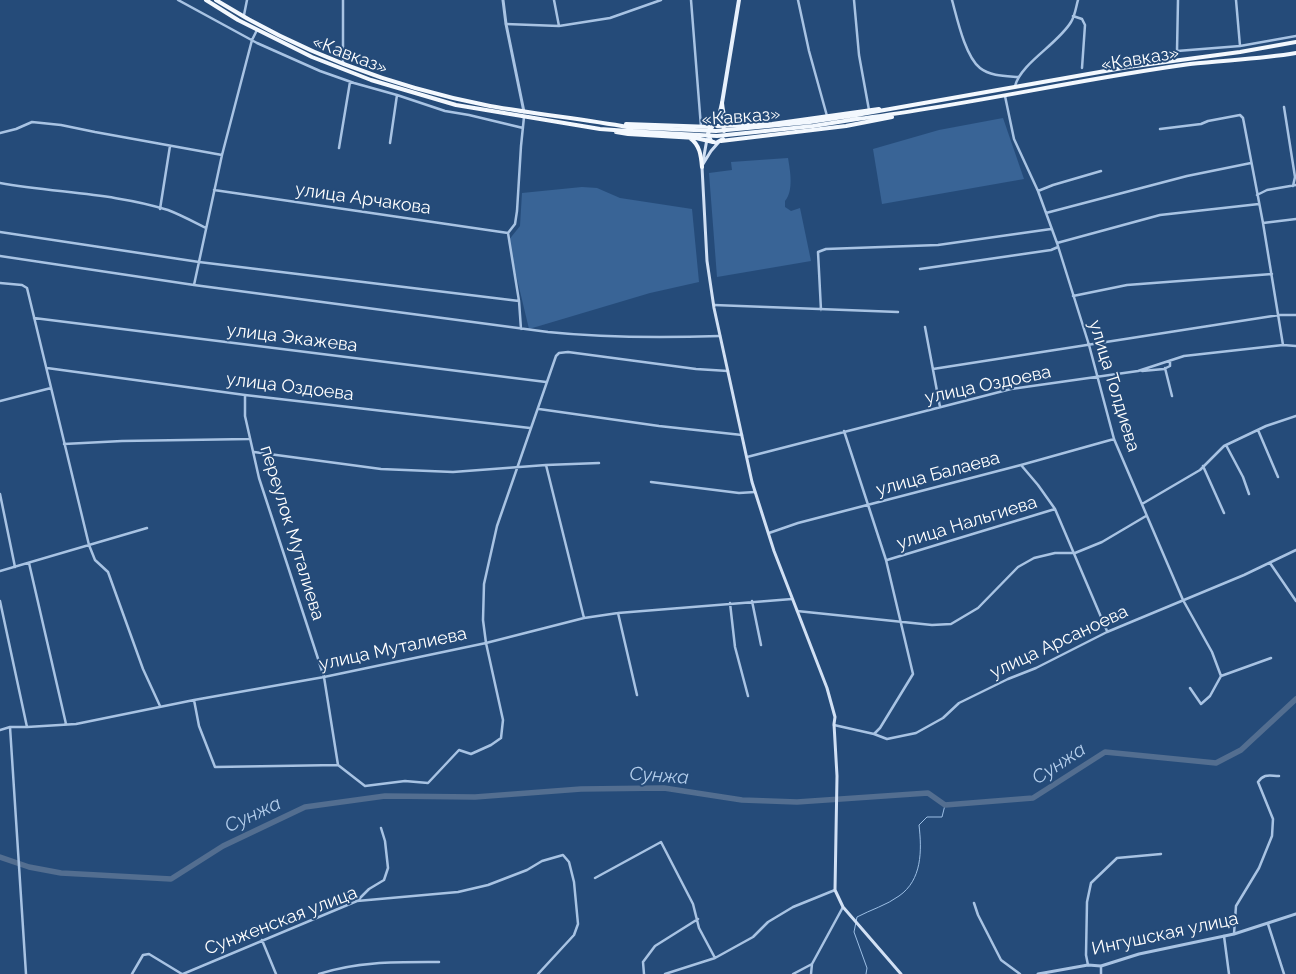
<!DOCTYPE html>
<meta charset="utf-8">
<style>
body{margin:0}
canvas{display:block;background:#254b79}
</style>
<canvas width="1296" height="974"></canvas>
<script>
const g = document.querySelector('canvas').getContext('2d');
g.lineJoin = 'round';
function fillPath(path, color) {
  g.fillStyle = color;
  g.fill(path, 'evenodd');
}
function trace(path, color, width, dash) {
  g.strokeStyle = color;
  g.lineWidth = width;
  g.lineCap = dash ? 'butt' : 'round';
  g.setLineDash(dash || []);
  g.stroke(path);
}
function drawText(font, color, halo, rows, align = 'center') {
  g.font = font + ' Raleway,sans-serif';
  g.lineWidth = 4;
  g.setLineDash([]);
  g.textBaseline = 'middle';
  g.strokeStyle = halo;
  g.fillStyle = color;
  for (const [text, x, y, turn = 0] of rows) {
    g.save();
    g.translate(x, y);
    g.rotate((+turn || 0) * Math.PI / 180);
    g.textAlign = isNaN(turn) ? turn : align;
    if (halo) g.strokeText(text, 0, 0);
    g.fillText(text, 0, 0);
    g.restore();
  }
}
fillPath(new Path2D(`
 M1003,118L1024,179L882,204L873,149L939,130Z
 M788,158C790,170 794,191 785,201V207L791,211L800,208L811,261L717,277L709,173L732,170L731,162Z
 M582,187L597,188L620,198L692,209L699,282L650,293L529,329L508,241L520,226L522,193Z`), '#396496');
trace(new Path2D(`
 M866,974L867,968L854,932L857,917C870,910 887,905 899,896C922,880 922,851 919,825L927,817H942L945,805`), '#9cbee4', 1);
trace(new Path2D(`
 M0,857L29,867L61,873L171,879L223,846L305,807L385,796L475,797L581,789L664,788L742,800L797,802L928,793L945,805L1033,798L1105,752L1216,763L1241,750L1296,699`), '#536e90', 5.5);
trace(new Path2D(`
 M178,0L257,43L320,71L354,83L397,95L445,111L469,115L523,128
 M554,0L559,26
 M691,0L701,127
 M798,0L809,51L827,116
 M854,0L859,55L869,110
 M952,0C957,18 965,56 980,68C990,76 1005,76 1018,77
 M1178,0L1177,51L1240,46L1296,36
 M1236,0L1240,46
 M244,15L247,0
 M1073,16L1082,19L1085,25L1082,68
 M506,24L559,26L610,18L661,0
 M343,63V0
 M1015,86C1021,63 1058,44 1071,22C1075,16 1076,7 1078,0
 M1005,96L1014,139L1038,191L1057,243L1089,345L1114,439L1183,600L1212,652L1221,676
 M1284,107L1295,177L1293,186
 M1160,129L1201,124L1208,121L1240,115L1243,118L1263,223L1283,345
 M0,133L16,129L32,122L61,125L95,132L222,155
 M390,143L397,95
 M339,148L350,82
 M0,183C56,193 114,193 168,210C181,215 194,222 206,228
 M214,190L508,233
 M1038,191L1053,185L1101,171
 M1257,195L1267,190L1296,185
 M160,209L170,146
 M1046,213L1187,176L1251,163
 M1263,223L1296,219
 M0,232L199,262L519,301
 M1057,243L1160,215L1259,204
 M0,256L194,285L548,332C606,338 662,338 720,336
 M920,269L1051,250L1058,247
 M0,283L22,285L27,288L89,545L95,560L108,572L143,669L160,706
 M194,285L222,155L252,40L257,30
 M1073,296L1127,285L1272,274
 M714,305L898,312
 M821,310L818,252L826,249L938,245L1051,229
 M34,318L546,382
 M925,327L940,407
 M521,329L519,301L508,233L515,224L517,211L521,146L524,117
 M47,368L245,395L530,428
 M1165,368L1172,396
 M933,369L1279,315H1296
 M1142,371L1164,369L1170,366V361
 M0,401L51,388
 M539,409L659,426L742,435
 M1258,430L1278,477
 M844,431L886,560L913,674L880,728L874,734
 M64,444L122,441L249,439
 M1226,445L1243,477L1249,494
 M254,452L381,469L453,472L546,465L584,618
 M747,457L1011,389L1138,371L1184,356L1283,345L1296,346
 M546,465L599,463
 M1021,465L1038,485L1055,509L1107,631
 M1203,466L1224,513
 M651,482L739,493L755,492
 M0,494L15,567
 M1142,504L1200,470L1224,446L1266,426L1296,416
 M769,533L798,523L1021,465L1114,439
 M887,560L1055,509
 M29,563L66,724
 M1270,563L1296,601
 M0,571L147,528
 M0,601L27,727
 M752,601L761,645
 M730,603L735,647L748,696
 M797,611L932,625L951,624L978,608L1018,567L1034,558L1055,553H1075L1102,542L1146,516
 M618,613L637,695
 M1190,688L1201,704L1210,696L1221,676L1271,658
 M194,700L199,726L215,767L338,765L324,677L259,478L245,416V395
 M834,725L874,734L887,739L916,733L943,718L959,703L1008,679L1036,668L1107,632L1244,575L1296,550
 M10,727L26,974
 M0,730L10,727H27L76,724L194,700L324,677L486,643L584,618L618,613L792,599
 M338,765L365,786L405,781L428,783L459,750L471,754L491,745L501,738L503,720L486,643L483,620L484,584L497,526L556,356L559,353L568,352L696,369L728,371
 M595,878L661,842L693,904L699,928L715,958
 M358,900L369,889L384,880L388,868L385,841L381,828
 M974,903L978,915L1001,960L1020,974
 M1268,924L1284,974
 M1234,934L1236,906L1259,868L1272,836L1273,819L1258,782C1264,773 1270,776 1279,776
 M1224,936L1229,974
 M262,940L276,974
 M1088,965L1086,955L1087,902L1091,883L1117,858L1161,854
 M132,974L143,955L149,954L182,974
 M183,974L357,901L458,892L488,885L527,870L542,861L563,855L569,862L574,882L578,924L574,935L538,974
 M319,974C358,961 399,962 439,962
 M644,974L643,962L655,946L698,919
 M665,974L715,958L753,937L768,922L793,907L835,890
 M793,974L812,964L843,907
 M811,974L812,964
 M1101,974V966`), '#a8c3e3', 2.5);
trace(new Path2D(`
 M503,0L506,24L524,112
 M1038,974L1088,965L1101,966L1139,954L1234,934L1296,914`), '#a8c3e3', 3);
trace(new Path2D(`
 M707,139L702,167L707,261L714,308L752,482L774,551L827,688L835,717L834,724L837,776L835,890L843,907L901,974
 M703,164L711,151L718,143`), '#d1e0f4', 3);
trace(new Path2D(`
 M722,110L724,131
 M712,127L719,116L722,103L739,0
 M710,128L708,134L711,141L716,143L723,139`), '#e7f0fc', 4);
trace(new Path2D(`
 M206,0L238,20L312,57L371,80L456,105L600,129L628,131
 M216,0C299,52 393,87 490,106C536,114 582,119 628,127
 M722,103C723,113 724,119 732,125
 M856,115L1128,67L1240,52L1296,42
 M857,119C969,105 1079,79 1190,64C1226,60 1261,59 1296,53
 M626,124L712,127
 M717,126L772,124L879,109
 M616,132L628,134L696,138L713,142
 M690,138C700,145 701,156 702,167
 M721,141L846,126L892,117`), '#f3f8fe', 4);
trace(new Path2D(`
 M628,127L716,131L810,122L856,115
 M628,131L717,136L813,126L857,119`), '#f3f8fe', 4);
drawText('18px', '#fff', '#254b79', [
 ["«Кавказ»",350,55,21],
 ["«Кавказ»",1140,59,-9],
 ["«Кавказ»",741,117,-4],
 ["улица Арчакова",363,199,8],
 ["улица Экажева",292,338,7],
 ["улица Оздоева",988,385,-12],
 ["улица Толдиева",1114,386,73],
 ["улица Оздоева",290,387,7],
 ["улица Балаева",938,474,-15],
 ["улица Нальгиева",967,523,-17],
 ["переулок Муталиева",292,533,73],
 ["улица Арсаноева",1059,642,-25],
 ["улица Муталиева",393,649,-12],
 ["Сунженская улица",281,921,-21],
 ["Ингушская улица",1165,934,-12]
]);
drawText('italic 19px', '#b3cdeb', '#254b79', [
 ["Сунжа",1059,764,-33],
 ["Сунжа",659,776,4],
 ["Сунжа",253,815,-25]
]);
</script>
